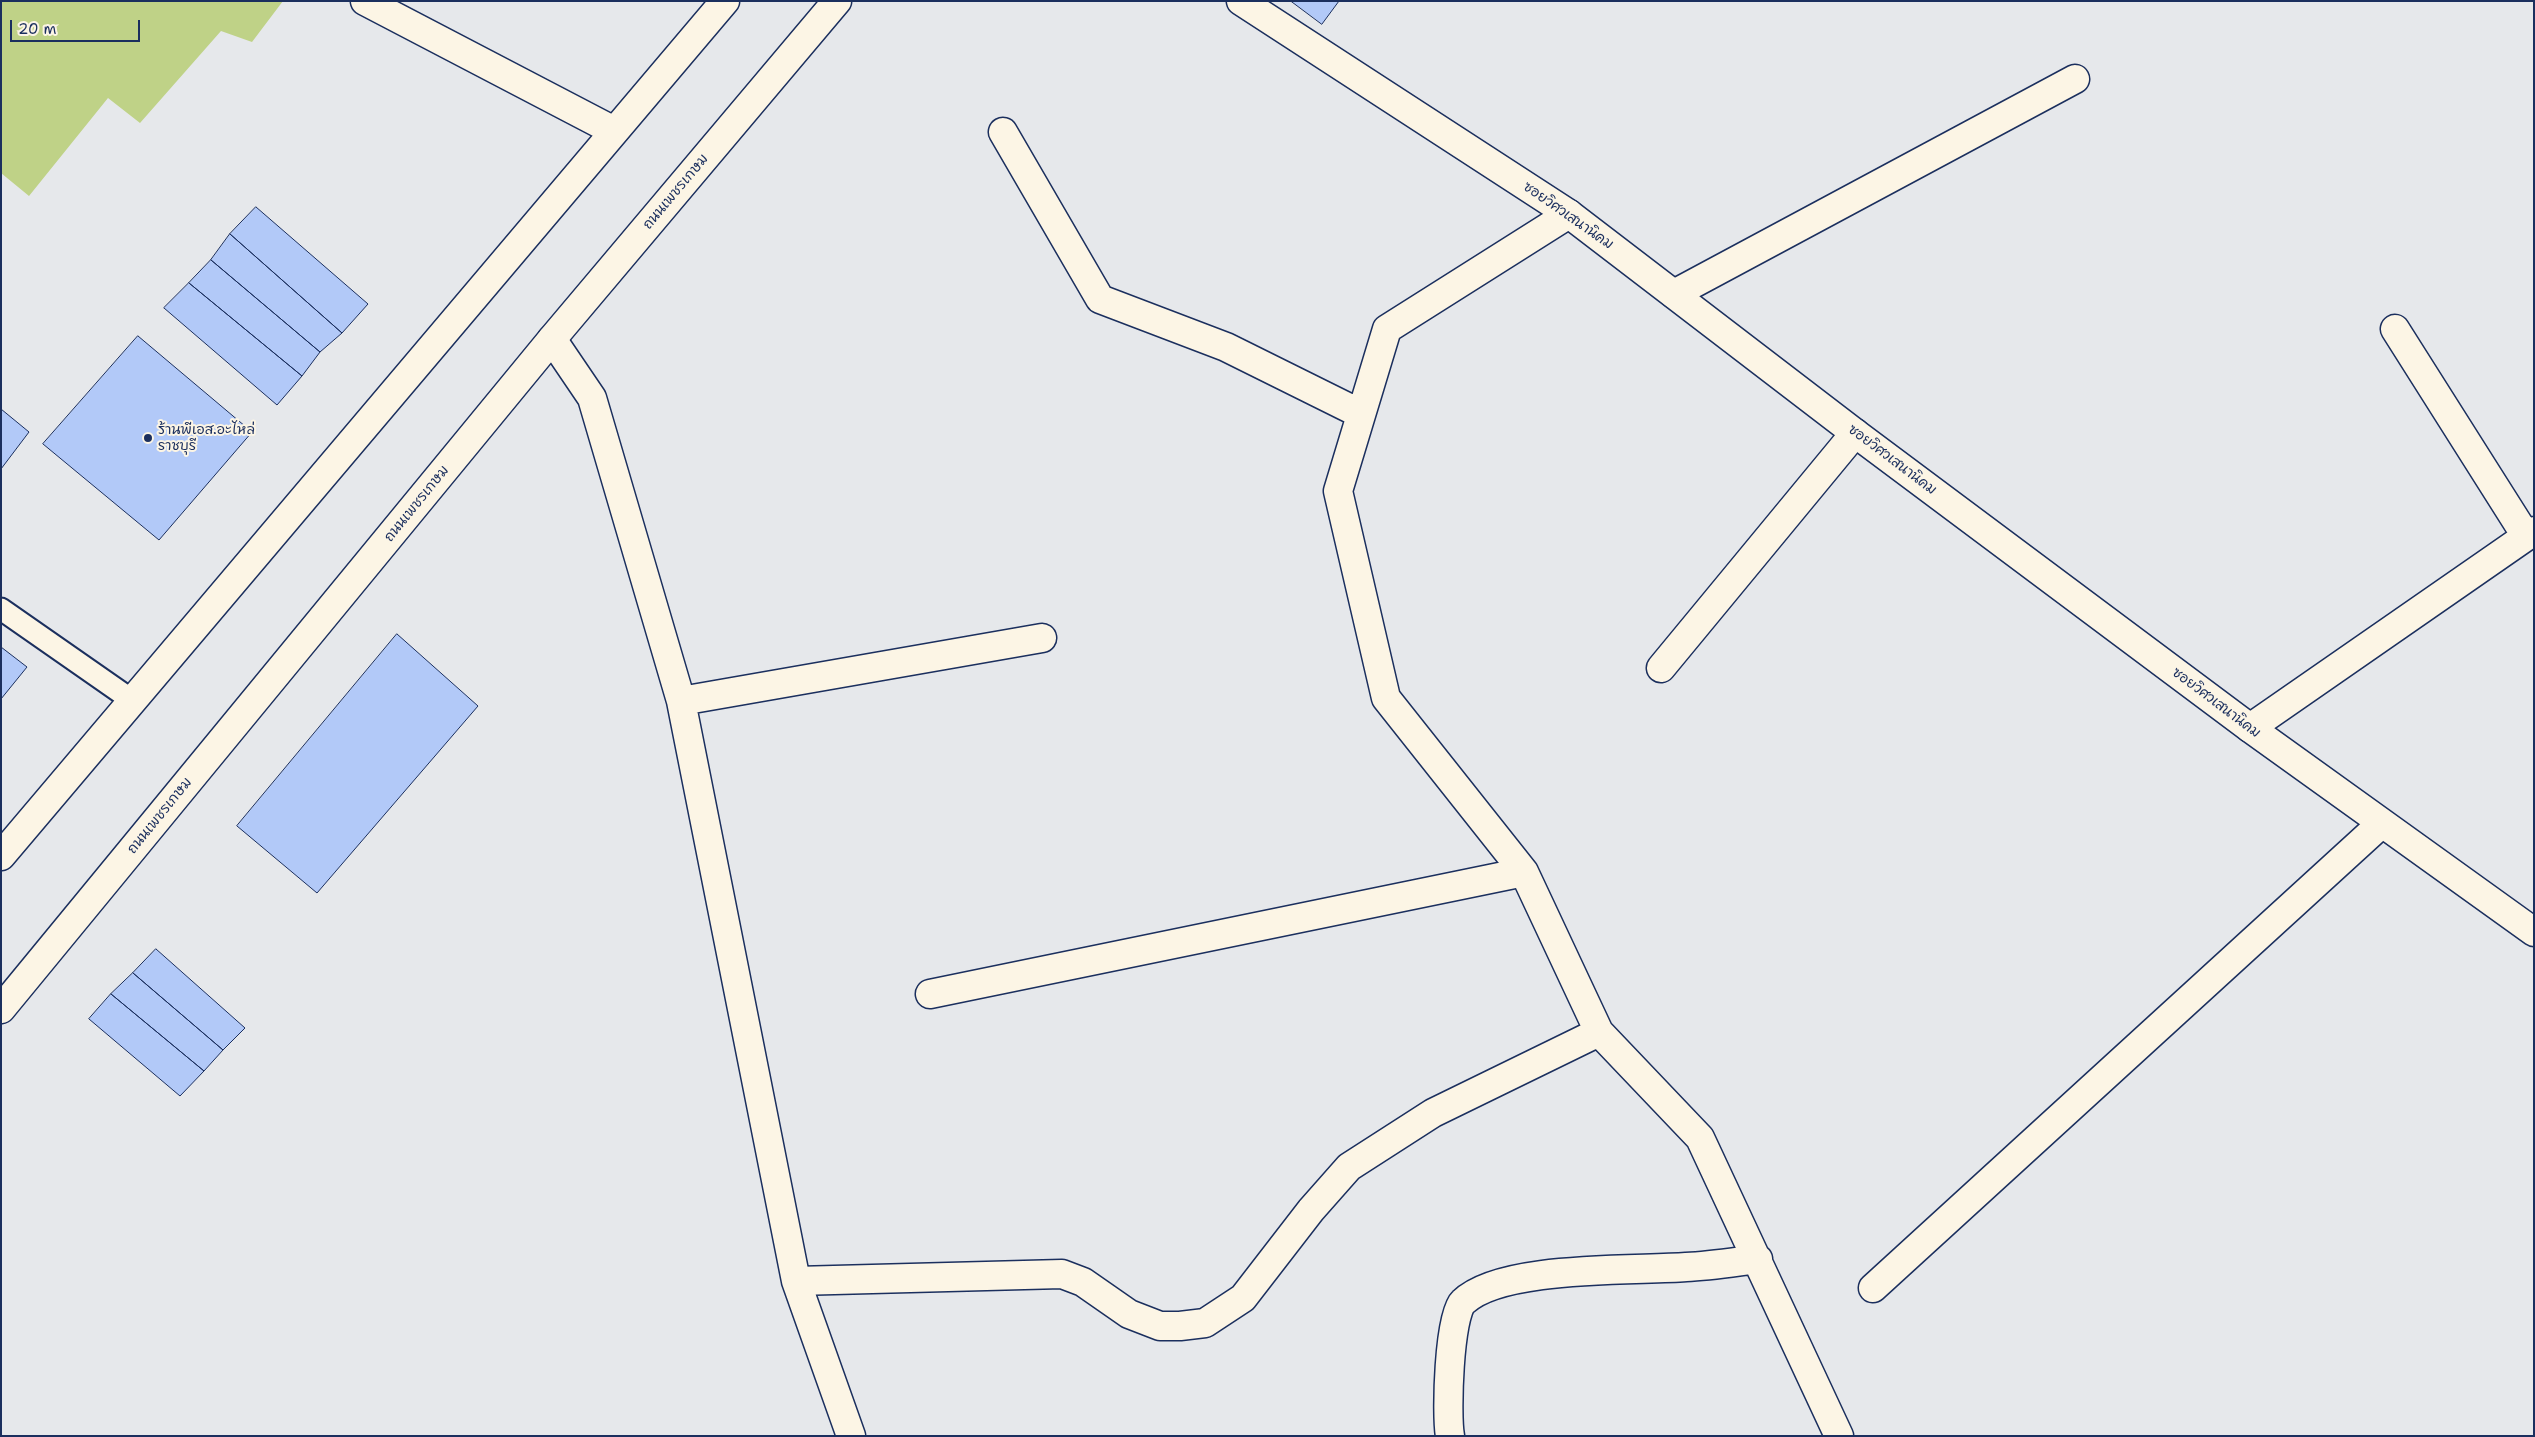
<!DOCTYPE html>
<meta charset="utf-8">
<style>
body{margin:0}
#map{position:relative;width:2535px;height:1437px;overflow:hidden;background:#e6e8eb;font-family:"Shantell Sans",sans-serif}
canvas{display:block}
.frame{position:absolute;inset:0;border:2px solid #1b2f5e;pointer-events:none}
.scale{position:absolute;left:10px;top:20px;width:130px;height:22px;box-sizing:border-box;border:2px solid #1b2f5e;border-top:0;padding-left:6px;font-size:15px;line-height:18px;white-space:nowrap;color:#1b2f5e;-webkit-text-stroke:4px #fcf5e5;paint-order:stroke}
</style>
<div id="map">
<canvas width="2535" height="1437"></canvas>
<div class="frame"></div>
<div class="scale">20 m</div>
</div>
<script>
const g = document.querySelector('canvas').getContext('2d');
g.lineJoin = 'round';
function fillPath(path, color) {
  g.fillStyle = color;
  g.fill(path, 'evenodd');
}
function trace(path, color, width, dash) {
  g.strokeStyle = color;
  g.lineWidth = width;
  g.lineCap = dash ? 'butt' : 'round';
  g.setLineDash(dash || []);
  g.stroke(path);
}
function drawText(font, color, halo, rows, align = 'center') {
  g.font = font + ' "Shantell Sans","Playpen Sans Thai",sans-serif';
  g.lineWidth = 4;
  g.setLineDash([]);
  g.textBaseline = 'middle';
  g.strokeStyle = halo;
  g.fillStyle = color;
  for (const [text, x, y, turn = 0] of rows) {
    g.save();
    g.translate(x, y);
    g.rotate((+turn || 0) * Math.PI / 180);
    g.textAlign = isNaN(turn) ? turn : align;
    if (halo) g.strokeText(text, 0, 0);
    g.fillText(text, 0, 0);
    g.restore();
  }
}
fillPath(new Path2D(`
 M1,1H283L252,42L221,31L140,123L108,98L29,196L1,173Z`), '#bfd287');
const building = new Path2D(`
 M1291,1H1339L1322,24Z
 M256,207L368,304L342,333L230,234Z
 M230,234L342,333L320,352L211,260Z
 M211,260L320,352L302,376L189,283Z
 M189,283L302,376L277,405L164,308Z
 M138,336L252,432L159,540L43,444Z
 M1,409L29,432L1,469Z
 M397,634L478,706L317,893L237,826Z
 M1,647L27,667L1,699Z
 M156,949L245,1028L223,1050L133,973Z
 M133,973L223,1050L204,1071L111,994Z
 M111,994L204,1071L180,1096L89,1019Z`);
fillPath(building, '#b2c9f8');
trace(building, '#1b2f5e', 1);
const lane = new Path2D(`
 M1,609L133,701`);
const street = new Path2D(`
 M365,1L614,131
 M1003,132L1100,299L1226,347L1361,414
 M1569,214L1387,329L1338,491L1386,698L1524,872L1599,1032L1700,1138L1839,1436
 M1674,294L2075,79
 M2395,329L2526,536
 M552,339L592,398L681,701L796,1281L851,1436
 M1661,668L1855,433
 M681,701L1042,638
 M2250,728L2534,531
 M930,994L1524,872
 M796,1281L1062,1274L1083,1282L1129,1314L1160,1326H1180L1205,1323L1243,1298L1311,1210L1349,1167L1433,1113L1599,1032
 M1873,1288L2381,824
 M1450,1436C1446,1415 1449,1315 1463,1302C1501,1265 1633,1271 1686,1267C1710,1266 1734,1262 1758,1259`);
const secondary = new Path2D(`
 M1241,1L1569,214L1855,433L2250,728L2534,932
 M1,856L725,1
 M1,1009L552,339L837,1`);
trace(lane, '#1b2f5e', 25);
trace(street, '#1b2f5e', 31);
trace(secondary, '#1b2f5e', 31);
trace(lane, '#fcf5e5', 21);
trace(street, '#fcf5e5', 28);
trace(secondary, '#fcf5e5', 28);
for (const [x, y, r, color] of [
 [148,438,5,"#1b2f5e"]
]) {
  const dot = new Path2D();
  dot.arc(x, y, r, 0, 2 * Math.PI);
  g.fillStyle = color;
  g.fill(dot);
  trace(dot, '#fcf5e5', 2);
}
drawText('14px', '#1b2f5e', '#fcf5e5', [
 ["ถนนเพชรเกษม",676,192,-50],
 ["ซอยวิศวเสนานิคม",1568,216,35],
 ["ซอยวิศวเสนานิคม",1892,460,37],
 ["ถนนเพชรเกษม",417,504,-51],
 ["ซอยวิศวเสนานิคม",2216,703,37],
 ["ถนนเพชรเกษม",160,816,-51]
]);
drawText('14px', '#1b2f5e', '#fcf5e5', [
 ["ร้านพีเอส.อะไหล่",158,430],
 ["ราชบุรี",158,446]
], 'left');
</script>
